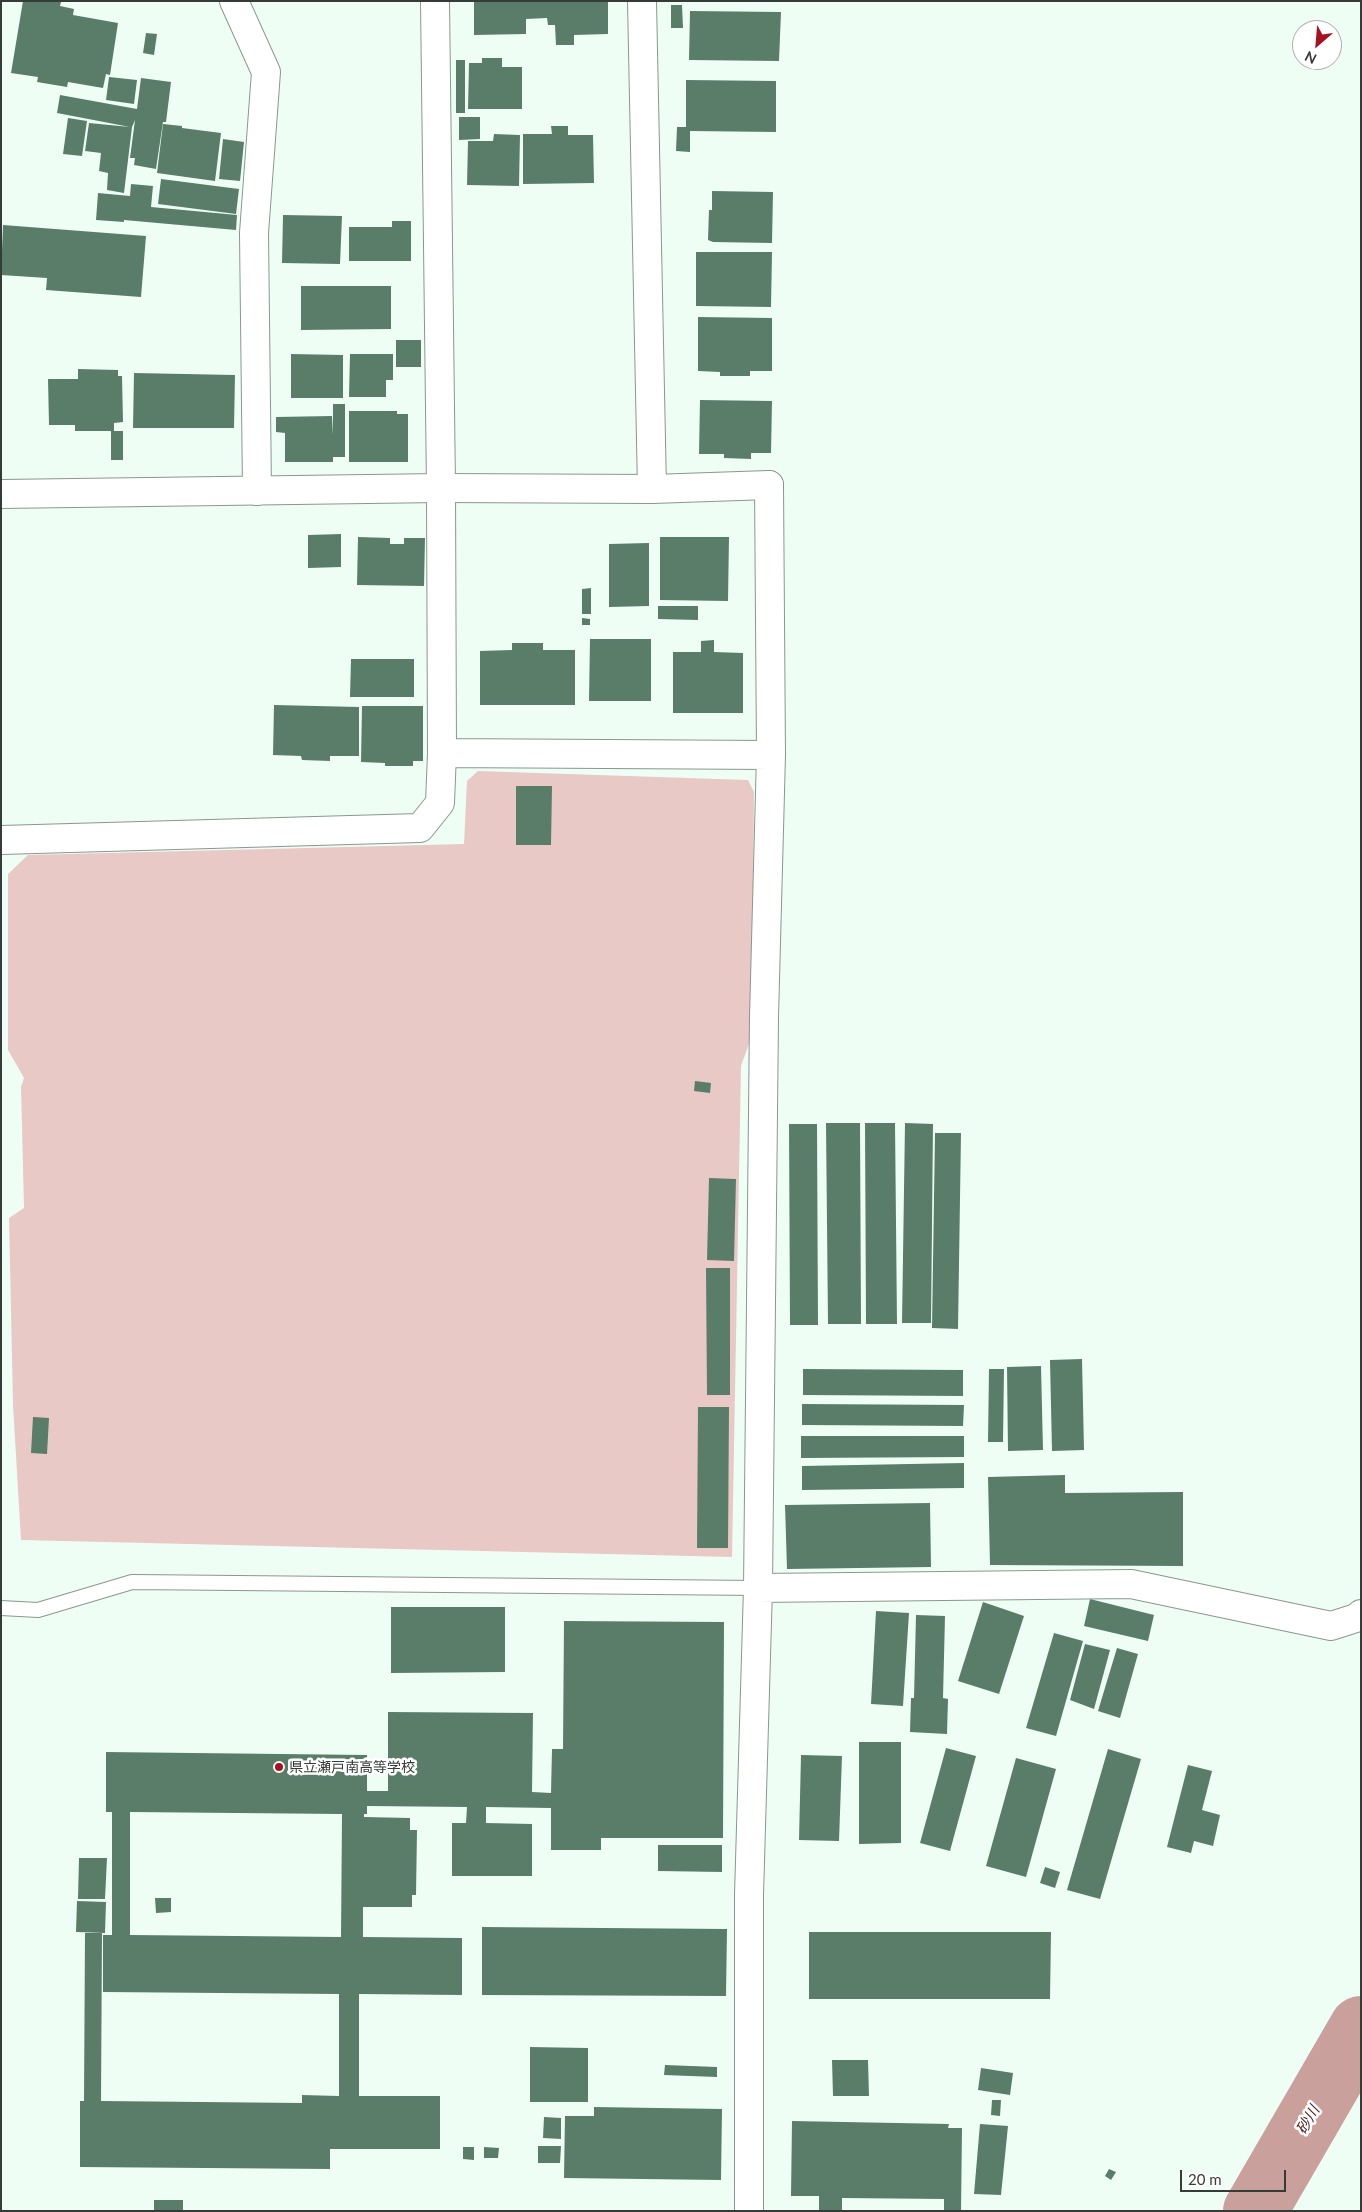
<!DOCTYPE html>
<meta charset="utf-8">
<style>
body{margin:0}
#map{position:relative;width:1362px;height:2212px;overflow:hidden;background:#effef5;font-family:Lato,sans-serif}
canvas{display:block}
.frame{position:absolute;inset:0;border:2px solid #353b38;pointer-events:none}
.north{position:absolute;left:1292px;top:20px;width:50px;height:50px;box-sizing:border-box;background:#fff;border:1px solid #aeb1af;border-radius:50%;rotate:207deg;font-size:14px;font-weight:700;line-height:20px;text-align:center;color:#353b38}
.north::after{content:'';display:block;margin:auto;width:18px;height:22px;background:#a7111f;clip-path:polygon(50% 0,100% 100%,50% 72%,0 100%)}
.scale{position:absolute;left:1180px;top:2170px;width:106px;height:22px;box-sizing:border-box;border:2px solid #353b38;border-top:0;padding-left:6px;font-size:15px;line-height:18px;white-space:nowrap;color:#353b38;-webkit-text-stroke:4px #fff;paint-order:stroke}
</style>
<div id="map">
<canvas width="1362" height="2212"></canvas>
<div class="frame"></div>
<div class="north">N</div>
<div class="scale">20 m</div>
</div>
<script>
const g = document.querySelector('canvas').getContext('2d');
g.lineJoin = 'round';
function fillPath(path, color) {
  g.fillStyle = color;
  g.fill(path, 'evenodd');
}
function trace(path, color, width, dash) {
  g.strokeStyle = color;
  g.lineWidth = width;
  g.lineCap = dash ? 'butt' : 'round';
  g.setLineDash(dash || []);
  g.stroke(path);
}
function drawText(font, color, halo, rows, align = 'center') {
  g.font = font + ' Lato,"Noto Sans JP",sans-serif';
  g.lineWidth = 5;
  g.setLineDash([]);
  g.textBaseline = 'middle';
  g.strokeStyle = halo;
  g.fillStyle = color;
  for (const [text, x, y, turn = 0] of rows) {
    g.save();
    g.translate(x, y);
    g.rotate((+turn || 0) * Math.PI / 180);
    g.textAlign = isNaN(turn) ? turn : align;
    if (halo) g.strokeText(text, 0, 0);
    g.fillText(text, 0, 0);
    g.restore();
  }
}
fillPath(new Path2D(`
 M478,771L748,780L754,792L752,1035L741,1066L732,1557L21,1540L13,1405L9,1218L24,1208L21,1087L24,1078L8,1050V874L28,855L464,844L467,781Z`), '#e8c9c6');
trace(new Path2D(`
 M1255,2211L1361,2028`), '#caa09c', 64);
fillPath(new Path2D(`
 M23,1L61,2L60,6L74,9L73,15L118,23L110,75L106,74L103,88L68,82L67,87L37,82L38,77L11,73Z
 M474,1H608V34L574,35V45H556L555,25H548L547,18L526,19V34L474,35Z
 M671,5H682L683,28H671Z
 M690,11L781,12L779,61L689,60Z
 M146,33L157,34L154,55L143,53Z
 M482,58H502V67H522V109H468L469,63H482Z
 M456,60H465V113H456Z
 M109,77L137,80L134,104L106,100Z
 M141,78L171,82L166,122H163L156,169L134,165L135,158H130L135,120L132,127L124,193L107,190L108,173L99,171L101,153L85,151L89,123L130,127L57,113L60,95L137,109Z
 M686,80L776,81V132L690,131V152L676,151L677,127H686Z
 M459,117H480V139L459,140Z
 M68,118L87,121L82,156L63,154Z
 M163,124L182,126V128L221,133L215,181L157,173Z
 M551,126H568V135H593L594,183L523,184V134H552Z
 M494,134L520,135L519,186L467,185L468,141H493Z
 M223,139L244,142L240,181L219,179Z
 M161,179L239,189L236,214L158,204Z
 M131,184L153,186L151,207L237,215L236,230L124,220V222L96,220L98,193L130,196Z
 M712,191L773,192L772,243L713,242L708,240L709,210H712Z
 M283,215L342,216L340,264L282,263Z
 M392,221H411V261H349V227H392Z
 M3,225L146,236L141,297L46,290L47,278L1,275Z
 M696,252H772L771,307L696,306Z
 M301,286H391V329L301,330Z
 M698,317L772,318V371H750V376H720V372L698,371Z
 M396,340H421V367H396Z
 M291,354L343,355V398H291Z
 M350,354H393V380H386V397H349Z
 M78,369L118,370V376H122L123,422L114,423V431H123V460H111V431H75V425H49L48,379H78Z
 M134,373L235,375L234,428H133Z
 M700,400L772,401L771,453H751V459L724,458V454H699Z
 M333,404H345V457H333V462H285V433L276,432V417L332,416L333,435Z
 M349,411H397V414H408V462H349Z
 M341,534V567L308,568V535Z
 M358,537L390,538V544H404V538H425L424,586L357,585Z
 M660,537H729L728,601L660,600Z
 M649,543V606L609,607V544Z
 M591,588V614H582V589Z
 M658,606H698V620L658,619Z
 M582,618L590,619V625H582Z
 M590,639H651V701H589Z
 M714,640V652L743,653V713H673V652H701V641Z
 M512,643H543V650H575V705H480V651L512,650Z
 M351,659H414V697H350Z
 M274,705L359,707V756H330V761L302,760L301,756L273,755Z
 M362,706H423V761H413V766H385V763L361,762Z
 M516,786H552L551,845H516Z
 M695,1081L711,1083L710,1093L694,1091Z
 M826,1123H860L861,1324H828Z
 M865,1123H895L897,1324H866Z
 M905,1123L933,1124L931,1323H902Z
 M789,1124H817L818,1325H790Z
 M935,1133H961L958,1329L932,1328Z
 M709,1178L736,1179L734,1261L707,1260Z
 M706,1268H730V1395H707Z
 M1082,1359L1084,1450L1052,1451L1050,1360Z
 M1041,1366L1043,1450L1008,1451L1007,1367Z
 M803,1369L963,1370V1396L803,1395Z
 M989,1369H1004L1003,1442H988Z
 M802,1404L964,1405L963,1426L802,1425Z
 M698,1407H729L728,1548H697Z
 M33,1417L49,1418L47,1454L31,1453Z
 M801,1436H964V1457L801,1458Z
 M964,1463V1488L802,1490V1466Z
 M1065,1475V1493L1183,1492V1566L990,1565L988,1477Z
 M930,1503L931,1567L787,1569L785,1505Z
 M1090,1599L1154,1615L1148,1641L1084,1626Z
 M983,1602L1024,1616L999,1694L958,1681Z
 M391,1607H505V1672L391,1673Z
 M876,1611L909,1613L903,1706L871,1704Z
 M916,1615L945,1616L943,1698L948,1699L947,1734L910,1732L911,1698H914Z
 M564,1621L724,1622L723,1838H601V1850H551V1808L486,1807V1823L532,1824V1876H452V1823H466L467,1807L367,1806V1814H364V1817L410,1818V1830H417L416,1895H412V1907H363V1937L462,1938V1995L359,1994V2096H440V2149H330V2169L80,2167V2101H84L85,1933H102L101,2101L302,2103V2095L339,2096V1994L103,1992V1935H112V1812H106V1752L367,1755V1791H388V1712L533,1713L532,1792L551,1793L552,1749H563ZM130,1812L342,1814L341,1937L130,1935Z
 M1054,1633L1083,1641L1056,1736L1026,1728Z
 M1085,1644L1110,1650L1094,1709L1070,1700Z
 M1117,1648L1138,1654L1120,1718L1098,1711Z
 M859,1742H901V1843L859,1844Z
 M946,1748L976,1756L950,1851L920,1843Z
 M1108,1749L1141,1759L1100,1899L1067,1890Z
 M801,1755L842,1756L839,1841L799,1840Z
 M1016,1758L1056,1769L1026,1877L986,1866Z
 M1188,1765L1212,1771L1202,1810L1220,1815L1213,1846L1194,1841L1191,1853L1167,1847Z
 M658,1845H722V1872L658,1871Z
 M79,1858H107L105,1899H78Z
 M1045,1867L1060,1872L1055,1888L1040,1883Z
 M155,1898H171V1912L156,1913Z
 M77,1901L106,1902L105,1933L76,1932Z
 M482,1927L727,1929L726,1996L482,1995Z
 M809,1932H1051L1050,1999H809Z
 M530,2047L588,2048V2102H530Z
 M832,2060H868L869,2096H833Z
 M665,2065L717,2067V2077L664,2075Z
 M981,2068L1013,2073L1010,2095L978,2090Z
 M992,2100H1001L1000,2116L991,2115Z
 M594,2107L722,2109L721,2180L564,2178L565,2116H594Z
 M544,2117L561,2118V2139L543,2138Z
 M792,2121L949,2124L948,2128H962L961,2211H944V2199L842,2198V2211H819V2196H791Z
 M980,2124L1008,2126L1001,2195L974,2194Z
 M538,2146H561L560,2163H538Z
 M463,2147H474V2160L463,2159Z
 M484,2147L499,2148L498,2158H484Z
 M1109,2169L1116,2172L1111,2180L1105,2176Z
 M154,2200H183V2211H154Z`), '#597d69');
const service = new Path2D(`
 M1,1608L38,1610L132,1582L758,1588`);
const minor = new Path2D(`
 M234,1L266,72L254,233L257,491
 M435,1L441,488L442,753
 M1,840L420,828L440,803L442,753L771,755
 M758,1588L1131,1584L1331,1626L1356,1618L1361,1614
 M749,2211V1895L758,1588L764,1017L771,755L769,485`);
const tertiary = new Path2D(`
 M642,1L652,489
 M1,494L441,488L652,489L769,485`);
trace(service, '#8a9790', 16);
trace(minor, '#8a9790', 30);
trace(tertiary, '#8a9790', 30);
trace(service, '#fff', 14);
trace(minor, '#fff', 28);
trace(tertiary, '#fff', 28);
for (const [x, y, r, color] of [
 [279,1767,5,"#a7111f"]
]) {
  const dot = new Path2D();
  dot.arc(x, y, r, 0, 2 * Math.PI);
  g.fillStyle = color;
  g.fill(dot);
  trace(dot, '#fff', 2);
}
drawText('14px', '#353b38', '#fff', [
 ["県立瀬戸南高等学校",289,1767]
], 'left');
drawText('italic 15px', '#582220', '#fff', [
 ["砂川",1308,2120,-60]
]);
</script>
